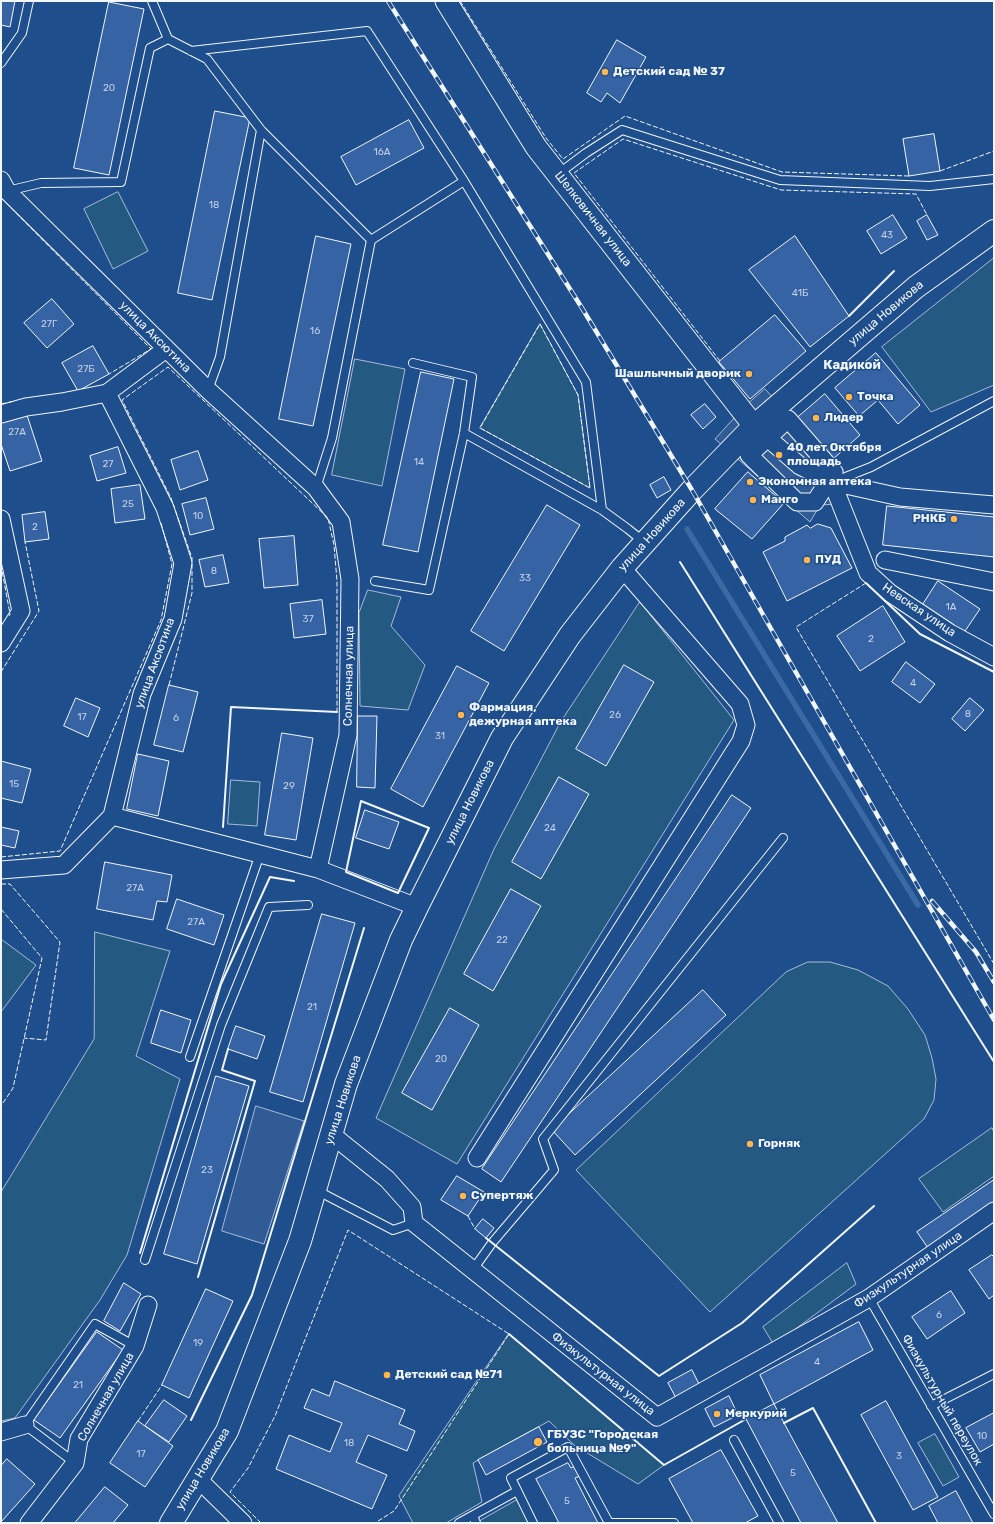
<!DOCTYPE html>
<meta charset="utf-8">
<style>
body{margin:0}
#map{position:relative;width:995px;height:1524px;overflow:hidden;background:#1f4e8c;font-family:Rubik,sans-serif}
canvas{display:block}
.frame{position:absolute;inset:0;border:2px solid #f2f6ff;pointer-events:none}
</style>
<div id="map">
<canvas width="995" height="1524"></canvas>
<div class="frame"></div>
</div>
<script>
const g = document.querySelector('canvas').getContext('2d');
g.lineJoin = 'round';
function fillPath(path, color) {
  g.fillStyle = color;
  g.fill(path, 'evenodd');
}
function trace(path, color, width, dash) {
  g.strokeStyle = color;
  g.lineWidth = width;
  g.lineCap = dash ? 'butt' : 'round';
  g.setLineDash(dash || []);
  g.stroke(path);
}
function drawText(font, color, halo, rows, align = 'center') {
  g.font = font + ' Rubik,sans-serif';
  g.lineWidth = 3;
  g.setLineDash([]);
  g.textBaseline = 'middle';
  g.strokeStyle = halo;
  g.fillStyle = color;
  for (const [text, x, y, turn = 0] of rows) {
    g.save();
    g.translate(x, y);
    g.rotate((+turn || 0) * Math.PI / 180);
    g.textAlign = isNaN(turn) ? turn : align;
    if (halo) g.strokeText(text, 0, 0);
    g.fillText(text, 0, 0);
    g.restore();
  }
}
const green = new Path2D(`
 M118,192L148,251L113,269L84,209Z
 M994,258V385L931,412L882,347Z
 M540,324L578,395L590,488L480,428Z
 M355,359L405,369L382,486L332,475Z
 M368,590L401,597L391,626L425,665L408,710L360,706L359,613Z
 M640,602L734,720L457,1164L376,1118L494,849L560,723Z
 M231,780L260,782L257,826L228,824Z
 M95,932L170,951L136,1056L180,1079L127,1255L100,1300L15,1418L1,1421V1192L94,1039Z
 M1,939L36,965L1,1012Z
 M808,962H830L858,970L888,986L908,1009L925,1035L932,1058L936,1079L934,1100L924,1119L710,1312L576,1170L786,972Z
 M992,1128L994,1132V1176L943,1212L919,1179Z
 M847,1263L856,1284L774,1345L763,1327Z
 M509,1334L664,1465L638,1484L574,1445L549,1421L473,1463L482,1502L446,1523H413L399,1496Z
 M935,1434L959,1477L943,1486L918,1443Z
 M517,1500L529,1523H481L480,1521Z`);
fillPath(green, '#245a82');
trace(green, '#a8bbd7', 1);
const parking = new Path2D(`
 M765,389L841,471L837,504L820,505L810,522L715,439L745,406Z
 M256,1106L304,1121L264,1244L222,1231Z`);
fillPath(parking, '#305b95');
trace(parking, '#a8bbd7', 1);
trace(new Path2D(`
 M687,529L918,905`), '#3b69a3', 5.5);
const building = new Path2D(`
 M1,1H15L10,27L1,25Z
 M109,2L144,9L109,175L74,168Z
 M617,40L646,57L620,103L607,93L601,102L587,93Z
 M215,111L250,118L212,300L178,293Z
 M409,120L424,148L356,185L341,157Z
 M934,134L940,171L909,176L903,139Z
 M893,215L907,238L881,254L867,231Z
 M927,215L938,235L927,240L917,221Z
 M316,236L351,244L313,426L279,419Z
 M795,236L849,316L810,347L749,270Z
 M52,299L74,324L47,348L24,323Z
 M775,315L806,351L750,399L719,362Z
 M93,346L109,374L78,391L62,363Z
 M876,353L920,405L898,424L878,400L859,416L835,388Z
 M421,372L454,379L418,552L383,545Z
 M825,394L860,435L832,460L796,419Z
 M705,404L716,417L703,429L691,415Z
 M26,412L42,461L10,471L1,444V420Z
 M118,447L126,473L97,481L90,456Z
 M198,451L208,480L180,490L171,460Z
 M748,472L784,503L752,539L715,509Z
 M664,477L671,490L657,498L650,485Z
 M140,485L145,519L115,523L111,489Z
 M206,498L214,529L190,535L182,504Z
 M547,505L580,525L504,651L471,631Z
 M887,506L994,517V557L883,545Z
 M45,512L49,539L25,542L22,515Z
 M818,524L831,528L852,568L787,601L763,552L785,541V537L807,525L810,528Z
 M294,536L298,585L264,588L259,539Z
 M223,555L229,583L205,587L199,560Z
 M938,581L980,609L963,634L922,606Z
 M322,600L326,634L294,638L290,604Z
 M883,606L905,642L860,671L837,636Z
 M906,662L935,684L920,703L892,682Z
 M624,665L654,682L606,766L576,749Z
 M457,666L489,683L423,807L391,789Z
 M169,685L198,692L183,752L154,745Z
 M76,698L100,708L88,737L64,726Z
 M970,698L984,710L965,731L952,719Z
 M358,716H377L375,788L357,787Z
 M282,733L313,738L296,840L265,835Z
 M138,754L169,761L158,816L127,809Z
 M1,761L31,769L22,803L1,798Z
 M559,777L589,794L541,879L512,862Z
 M732,795L751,808L501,1182L482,1169Z
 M365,810L399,822L389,849L356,838Z
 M1,827L19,831L15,848L1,845Z
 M105,862L172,875L167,902L157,901L153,920L97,909Z
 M511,889L541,906L493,991L464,974Z
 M177,899L224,915L214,945L167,929Z
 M322,914L355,923L303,1102L270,1092Z
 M703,990L726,1015L575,1155L552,1130Z
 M450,1008L479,1025L432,1110L402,1093Z
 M161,1010L191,1020L181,1053L151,1043Z
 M236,1026L265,1036L257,1059L228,1049Z
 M216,1076L249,1086L197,1264L164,1254Z
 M457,1176L484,1192L468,1216L441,1200Z
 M994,1180V1203L928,1248L917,1232Z
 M483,1219L494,1228L486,1238L475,1229Z
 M992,1255L994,1257V1295L989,1299L969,1270Z
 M124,1283L141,1294L120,1331L104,1321Z
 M206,1289L233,1301L189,1398L162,1385Z
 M951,1291L965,1313L927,1339L912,1317Z
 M859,1322L873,1350L774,1404L760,1375Z
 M97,1332L123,1350L60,1438L34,1420Z
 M692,1370L701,1388L677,1400L668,1383Z
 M335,1381L405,1410L399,1424L415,1431L407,1451L368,1435L356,1462L387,1475L372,1509L276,1469L289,1435L330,1452L342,1423L304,1408L312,1389L329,1396Z
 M729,1396L738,1415L714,1427L705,1409Z
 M164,1400L187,1416L169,1442L145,1426Z
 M886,1401L938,1497L913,1510L861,1415Z
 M774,1404L784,1423L838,1523H801L746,1419Z
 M994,1413V1444L980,1452L966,1428Z
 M138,1421L173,1446L145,1487L110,1463Z
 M539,1427L547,1442L486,1475L478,1460Z
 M721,1450L758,1516L745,1523H693L669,1479Z
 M7,1459L35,1484L1,1522V1466Z
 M568,1463L571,1468L575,1466L580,1476L575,1478L598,1523H559L536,1479Z
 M105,1487L128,1505L113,1523H75Z
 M956,1491L973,1523H938L929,1506Z`);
fillPath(building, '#3563a3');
trace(building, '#f2f6ff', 1);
const service = new Path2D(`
 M168,39L207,59L261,130L371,240
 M191,51L367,31L464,181L586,382L602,510
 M1,63L22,33L29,1
 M558,174L586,153L622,130L780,180L930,186L994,179
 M7,191L41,183L121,182L150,48L168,39L152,1
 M208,390L220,357L261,130
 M464,433L602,510L628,529L644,542
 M838,480L871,467L994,401
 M316,488L332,438L371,240L464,181
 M375,581L429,590L464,433L472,377L413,363
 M190,1057L260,854
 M316,1190L393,1230L414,1223
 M145,1260L221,1025L269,907L308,905
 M472,1271L492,1243L554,1170L543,1139L783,838
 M869,1298L994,1514
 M931,1406L994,1374
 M734,1440L779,1523
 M75,1463L25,1425L95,1324L135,1346
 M473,1516L476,1523
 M459,1523L517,1491
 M533,1523L511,1478L568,1447L609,1523H674`);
const minor = new Path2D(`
 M1,180L7,191L208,390L316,488L341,522L350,579L348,735L318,869
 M1,414L26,407L62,402L107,393L166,349
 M788,419L834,472L815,502H797L749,455Z
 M754,426L800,466L832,482L900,497L994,505
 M832,482L868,573L890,593L950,633L994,657
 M1,519L21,611L1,643
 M885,560L994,582
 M112,816L318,869L417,907
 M1,870L64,865L112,816L142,694L173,619L183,563L165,508L107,393
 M331,1134L387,1179L412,1207L414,1223L657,1417L869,1298L994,1211
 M477,1158L741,741L746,725L740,704L622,568
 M1,1432L25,1425
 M198,1479L243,1523
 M29,1523L75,1463L79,1439L135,1346L148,1305`);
const tertiary = new Path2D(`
 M446,1L536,147L754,426`);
const secondary = new Path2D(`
 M171,1523L227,1431L300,1241L346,1084L401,940L417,907L502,738L570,635L622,568L692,490L754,426L916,287L994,231`);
trace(service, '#f2f6ff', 10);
trace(minor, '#f2f6ff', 19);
trace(tertiary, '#f2f6ff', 23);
trace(secondary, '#f2f6ff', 24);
trace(service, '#1f4e8c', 8);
trace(minor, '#1f4e8c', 17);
trace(tertiary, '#1f4e8c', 21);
trace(secondary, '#1f4e8c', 22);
const rail = new Path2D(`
 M388,1L582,308L692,490L994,1020
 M932,901L976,952L994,982`);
trace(rail, '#f2f6ff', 4.5);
trace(rail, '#1f4e8c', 3, [9]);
trace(new Path2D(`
 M460,1L546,138L563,159L625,116L782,172L909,176
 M940,171L994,151
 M1,198L151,349L109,374
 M540,324L578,395L590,488L480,428Z
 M720,361L574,173L623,139L781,190L916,194L927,215
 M1,404L15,401
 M1,565L10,614L9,616
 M866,583L796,627L994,964
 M1,672L39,611L25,542
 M169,685L192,593V558L171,498L122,400L168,367L328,518L334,545L337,581V712
 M1,857L60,851L161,620L172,564L161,523
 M1,884H10L60,942L46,1040L24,1038
 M1,909L42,958L13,1088L1,1106
 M468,1216L475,1229
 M138,1421L162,1385
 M261,1523L230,1492L248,1468L275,1416L348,1230L509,1334L394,1511L375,1523`), '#f2f6ff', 1, [5, 2]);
trace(new Path2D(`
 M849,316L894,271
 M680,562L994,1062
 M866,583L920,634L994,672
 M361,801L429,828L398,893L346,872Z
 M223,827L231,707L337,712
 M486,1238L659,1376L742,1323L874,1206
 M140,1253L221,984L270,877L294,881
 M198,1277L255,1081L222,1070L228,1049
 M509,1334L664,1465L746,1419
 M191,1420L252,1295L364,928
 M784,1423L813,1408L876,1523`), '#f2f6ff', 2);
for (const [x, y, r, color] of [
 [605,72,4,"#ffb74d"],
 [749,374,4,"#ffb74d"],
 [849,397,4,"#ffb74d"],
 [816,418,4,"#ffb74d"],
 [779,455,4,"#ffb74d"],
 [750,482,4,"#ffb74d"],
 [753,500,4,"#ffb74d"],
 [954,519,4,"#ffb74d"],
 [807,560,4,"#ffb74d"],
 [461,715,4,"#ffb74d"],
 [750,1144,4,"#ffb74d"],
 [463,1196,4,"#ffb74d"],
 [387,1375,4,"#ffb74d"],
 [717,1414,4,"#ffb74d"],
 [538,1442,5,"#ffb74d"]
]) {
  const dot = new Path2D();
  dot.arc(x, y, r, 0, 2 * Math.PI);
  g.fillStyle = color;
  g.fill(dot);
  trace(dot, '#1f4e8c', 1.5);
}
drawText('10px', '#c3d1e8', null, [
 ["20",109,88],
 ["16А",382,152],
 ["18",214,205],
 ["43",887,235],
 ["41Б",800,293],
 ["27Г",49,324],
 ["16",315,331],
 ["27Б",86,369],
 ["27А",17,432],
 ["14",419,462],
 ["27",108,464],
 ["25",128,504],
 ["10",198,516],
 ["2",35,527],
 ["8",214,571],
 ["33",525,578],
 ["1А",951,607],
 ["37",308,619],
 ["2",871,639],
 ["4",913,683],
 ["8",968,714],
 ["26",615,715],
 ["17",82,717],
 ["6",176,718],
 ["31",440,736],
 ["15",14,784],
 ["29",289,786],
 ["24",550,828],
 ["27А",135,888],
 ["27А",196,922],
 ["22",502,940],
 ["21",312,1007],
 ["20",441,1059],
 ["23",207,1170],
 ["6",939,1315],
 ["19",198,1343],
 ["4",817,1362],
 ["21",78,1385],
 ["10",982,1436],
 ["18",349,1443],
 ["17",141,1454],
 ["3",899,1456],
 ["5",793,1473],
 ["5",567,1501]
]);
drawText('bold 12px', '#f2f6ff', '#1f4e8c', [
 ["Детский сад № 37",613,72],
 ["Шашлычный дворик",741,374,"right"],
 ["Точка",857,397],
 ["Лидер",824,418],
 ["40 лет Октября",787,448],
 ["площадь",787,462],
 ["Экономная аптека",758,482],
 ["Манго",761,500],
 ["РНКБ",946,519,"right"],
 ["ПУД",815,560],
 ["Фармация,",469,708],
 ["дежурная аптека",469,722],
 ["Горняк",758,1144],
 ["Супертяж",471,1196],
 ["Детский сад №71",395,1375],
 ["Меркурий",725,1414],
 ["ГБУЗС \"Городская",547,1435],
 ["больница №9\"",547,1449]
], 'left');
drawText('12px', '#f2f6ff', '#1f4e8c', [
 ["Шелковичная улица",593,219,52],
 ["улица Новикова",886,313,-40],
 ["улица Аксютина",155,337,45],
 ["улица Новикова",652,535,-48],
 ["Невская улица",919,610,34],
 ["улица Аксютина",155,663,-70],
 ["Солнечная улица",349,676,-89],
 ["улица Новикова",470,802,-63],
 ["улица Новикова",343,1100,-72],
 ["Физкультурная улица",908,1270,-34],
 ["Физкультурная улица",603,1374,38],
 ["Солнечная улица",106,1397,-60],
 ["Физкультурный переулок",942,1400,60],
 ["улица Новикова",203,1469,-59]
]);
drawText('bold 13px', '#f2f6ff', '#1f4e8c', [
 ["Кадикой",852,365]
]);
</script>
